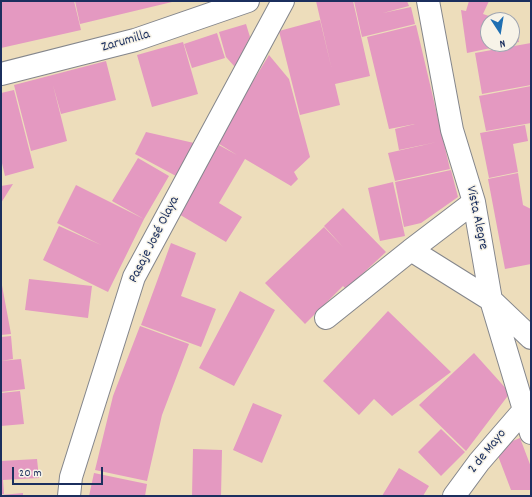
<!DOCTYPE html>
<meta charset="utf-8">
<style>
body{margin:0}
#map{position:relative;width:532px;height:497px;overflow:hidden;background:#edddbb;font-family:Dekko,sans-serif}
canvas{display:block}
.frame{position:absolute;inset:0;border:2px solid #1b2f5e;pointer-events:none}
.north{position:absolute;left:480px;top:12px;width:40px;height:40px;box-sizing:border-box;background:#f7f3e8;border:1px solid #9fa5b1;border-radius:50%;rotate:168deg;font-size:11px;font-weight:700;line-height:16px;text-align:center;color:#1b2f5e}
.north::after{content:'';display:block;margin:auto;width:14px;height:18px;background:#1f6fb2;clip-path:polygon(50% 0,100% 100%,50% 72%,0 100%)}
.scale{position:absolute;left:12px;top:467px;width:91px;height:18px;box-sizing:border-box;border:2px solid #1b2f5e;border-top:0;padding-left:5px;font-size:12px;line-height:14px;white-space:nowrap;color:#1b2f5e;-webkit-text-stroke:3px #f7f3e8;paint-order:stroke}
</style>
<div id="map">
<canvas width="532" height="497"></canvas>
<div class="frame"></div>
<div class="north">N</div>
<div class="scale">20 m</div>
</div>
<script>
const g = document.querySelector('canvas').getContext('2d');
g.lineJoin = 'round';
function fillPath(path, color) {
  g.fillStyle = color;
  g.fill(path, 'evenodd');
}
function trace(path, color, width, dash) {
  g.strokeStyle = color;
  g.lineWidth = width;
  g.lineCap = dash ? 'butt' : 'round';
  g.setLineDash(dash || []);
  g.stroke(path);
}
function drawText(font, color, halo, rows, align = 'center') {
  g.font = font + ' Dekko,sans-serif';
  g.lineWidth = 3;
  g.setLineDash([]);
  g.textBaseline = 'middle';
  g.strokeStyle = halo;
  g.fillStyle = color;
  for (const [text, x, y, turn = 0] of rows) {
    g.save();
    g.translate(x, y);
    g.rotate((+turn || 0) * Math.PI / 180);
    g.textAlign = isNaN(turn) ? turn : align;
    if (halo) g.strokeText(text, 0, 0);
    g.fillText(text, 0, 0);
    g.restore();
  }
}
fillPath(new Path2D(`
 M1,1H74L81,30L1,48Z
 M75,1H172V2L80,24Z
 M316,1H353L370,76L335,84L340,105L300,115L279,31L320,20L332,70Z
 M354,1H407L409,6L383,13L411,7L415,24L362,37Z
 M469,1H489L483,14L501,20H488V44L505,45L467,53L461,10L466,11Z
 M512,23L515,24L519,42L512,43Z
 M246,24L250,37L235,67L226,57L219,32Z
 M416,25L450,169L395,181L388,153L437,142L399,150L395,129L415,124L389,129L367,37Z
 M217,33L225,58L192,68L184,44Z
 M183,42L198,94L152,107L137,55Z
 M531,43V85L482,94L475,53Z
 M269,55L289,79L310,157L294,172L298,179L291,186L245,159L219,203L242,217L226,242L177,213L217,144L237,155L216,142Z
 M106,61L116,100L61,114L53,85L67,141L31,151L14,85Z
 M531,86V123L486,131L479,96Z
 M14,90L34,168L5,176L1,159V93Z
 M525,125L528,141L513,144L518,172L489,178L480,133Z
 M146,132L194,143L176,176L135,154Z
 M138,158L169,176L144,219L112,201Z
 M451,170L458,197L421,223L404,227L395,182Z
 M518,173L523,205L531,209V264L505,269L488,179Z
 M393,182L405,236L380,241L368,188Z
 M13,184L1,203V186Z
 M76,185L144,219L108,292L43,260L59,226L101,245L57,223Z
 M343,208L386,252L346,289L343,286L305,324L265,283L324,227L343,247L324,226Z
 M171,243L196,253L181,296L216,309L201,347L141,325Z
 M29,279L92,286L88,318L25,310Z
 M1,280L11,334L1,335Z
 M240,291L275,310L234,386L199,368Z
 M388,311L451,372L392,416L374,399L359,415L323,381Z
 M140,326L189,344L162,415L147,481L95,470L113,396Z
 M11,336L13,359L1,361V337Z
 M474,353L510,393L466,451L419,405Z
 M21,359L25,389L1,392V361Z
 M20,391L24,424L1,426V393Z
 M253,403L282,415L262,463L233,450Z
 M441,429L465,452L441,476L418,452Z
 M520,438L531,467V490H511L495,448Z
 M193,449L222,450L221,496H192Z
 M37,459L39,478L3,480L4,494H1V461Z
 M399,468L429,486L423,496H382Z
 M94,473L147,484L145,496H89Z
 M23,493V496H1V495Z`), '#e499c1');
const minor = new Path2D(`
 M428,1L452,130L474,202L491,300L531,433
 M1,74L135,40L248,1
 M411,250L491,300L531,338
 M326,318L411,250L474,202
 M69,496L71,477L134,277L283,1
 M454,496L479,462L524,410`);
trace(minor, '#84868c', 24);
trace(minor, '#fff', 22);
drawText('14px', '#1b2f5e', '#f7f3e8', [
 ["Zarumilla",126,42,-16],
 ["Vista Alegre",476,218,78],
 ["Pasaje José Olaya",155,240,-63],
 ["2 de Mayo",488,452,-51]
]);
</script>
